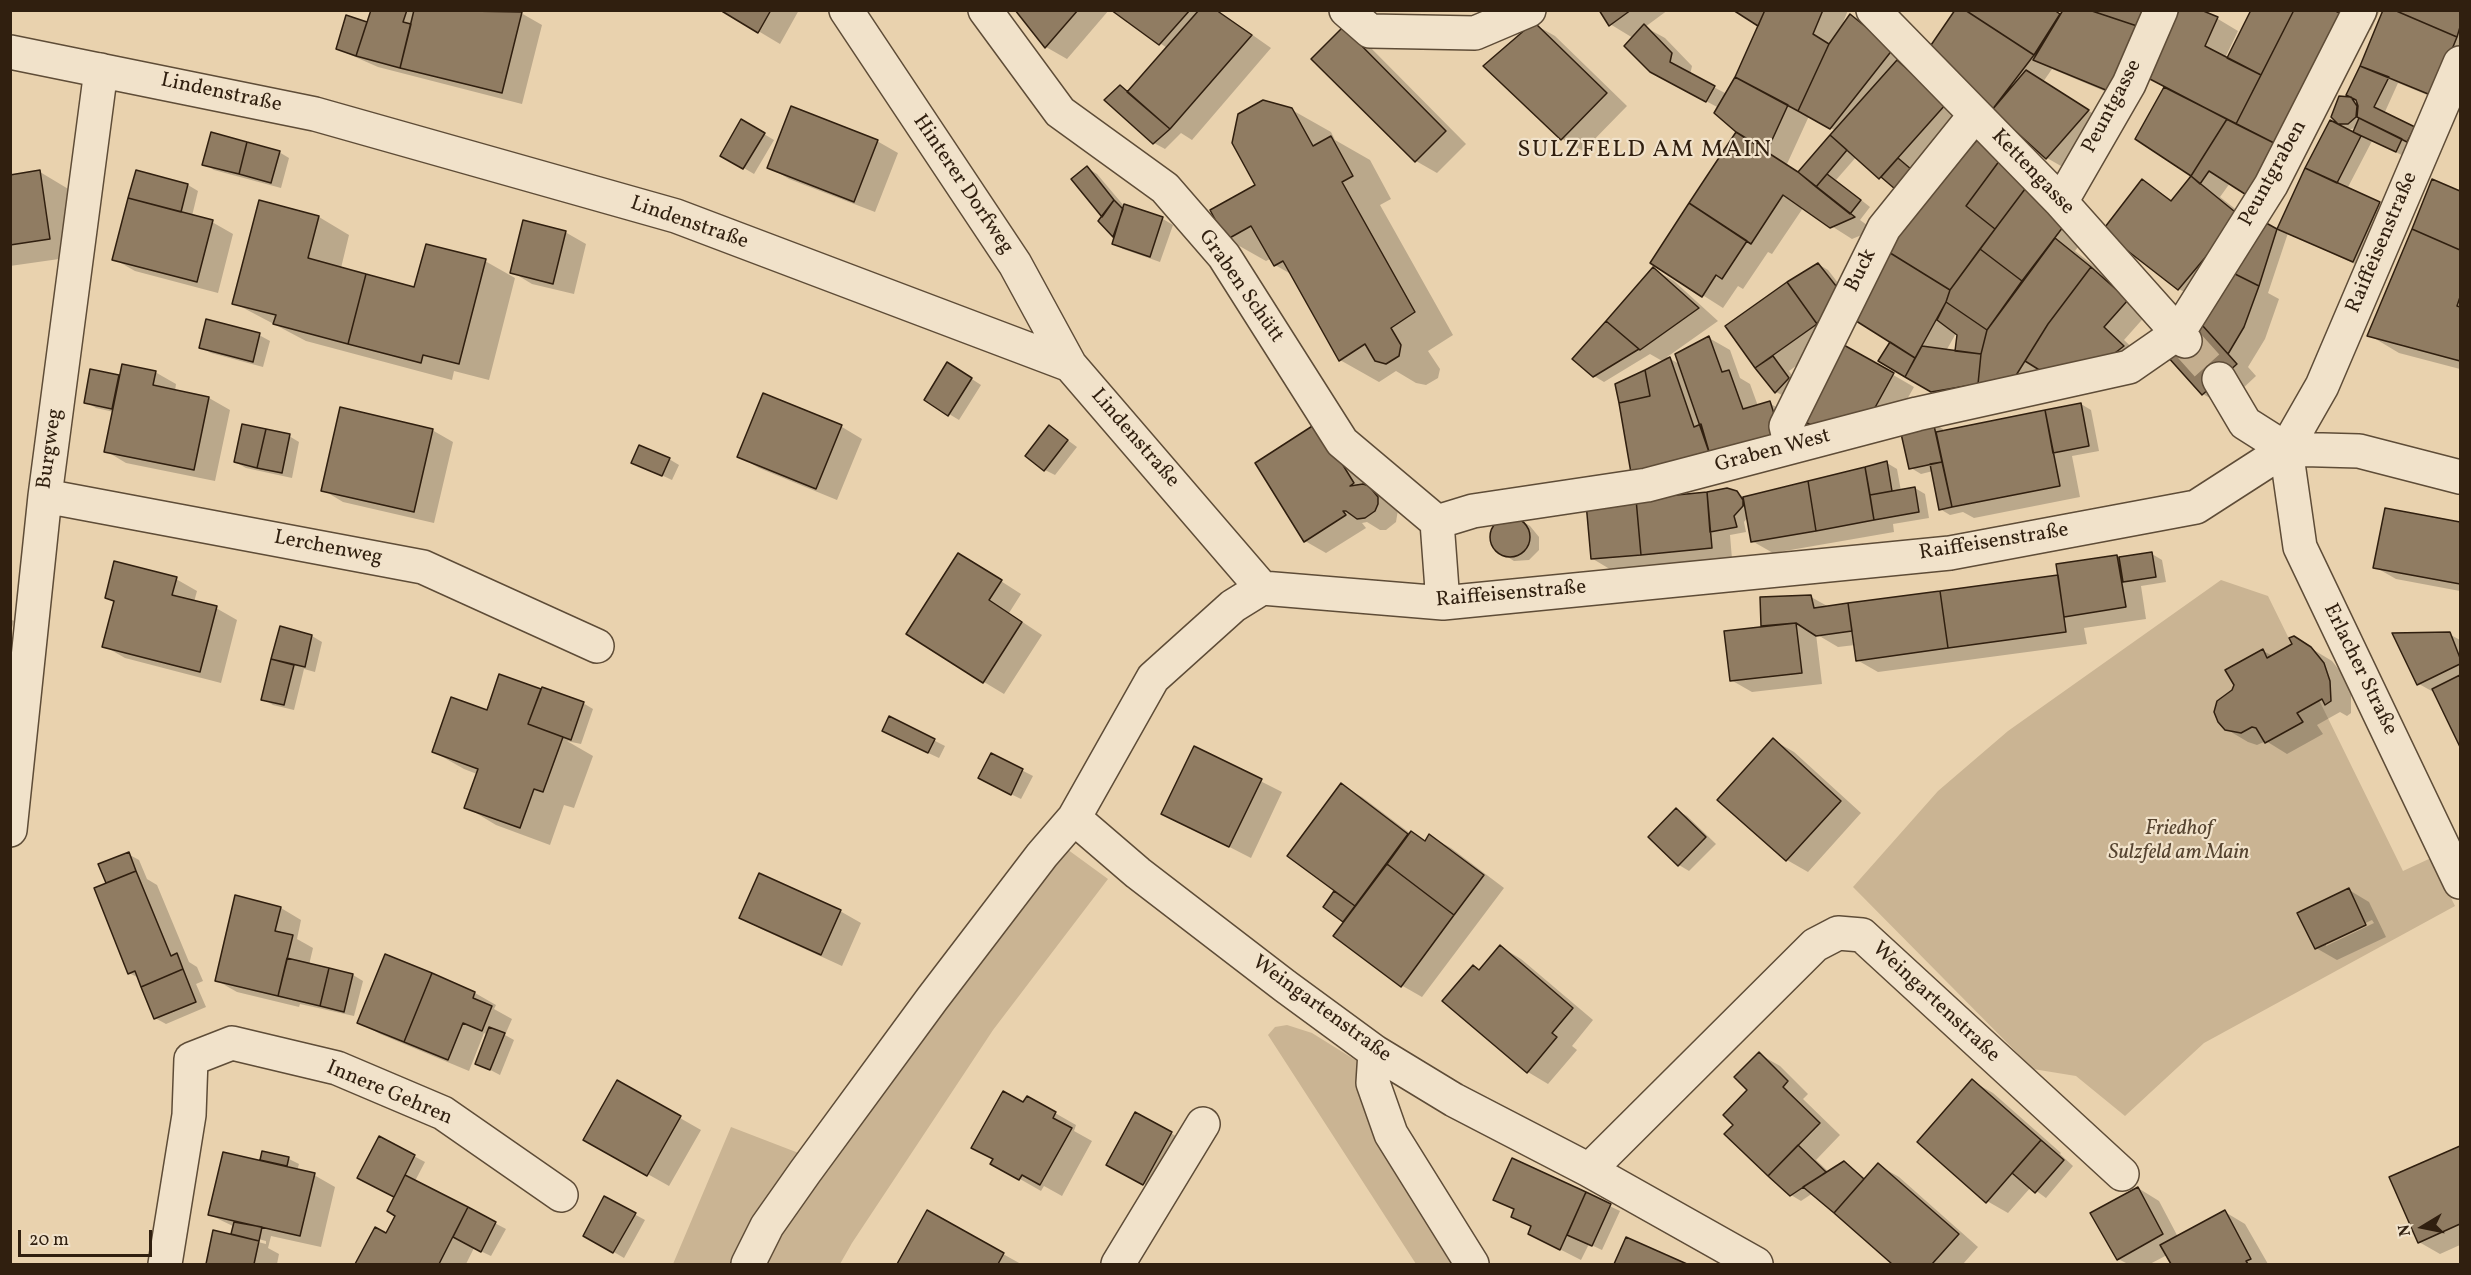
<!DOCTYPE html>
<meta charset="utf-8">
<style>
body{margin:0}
#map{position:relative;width:2471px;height:1275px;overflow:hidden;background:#e9d2ae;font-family:Vollkorn,serif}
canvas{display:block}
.frame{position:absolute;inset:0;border:12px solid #301f0f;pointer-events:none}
.north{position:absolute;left:2393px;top:1197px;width:60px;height:60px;-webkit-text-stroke:4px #f1e2ca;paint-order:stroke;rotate:260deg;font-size:16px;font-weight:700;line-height:24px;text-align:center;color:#301f0f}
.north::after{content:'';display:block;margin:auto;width:21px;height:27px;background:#301f0f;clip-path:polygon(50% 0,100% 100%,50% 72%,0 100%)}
.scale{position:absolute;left:18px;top:1230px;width:134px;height:27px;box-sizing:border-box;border:3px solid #301f0f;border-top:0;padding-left:8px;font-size:18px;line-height:21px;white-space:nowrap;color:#301f0f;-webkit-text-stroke:4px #f1e2ca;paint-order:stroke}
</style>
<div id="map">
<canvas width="2471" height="1275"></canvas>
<div class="frame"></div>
<div class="north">N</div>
<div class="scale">20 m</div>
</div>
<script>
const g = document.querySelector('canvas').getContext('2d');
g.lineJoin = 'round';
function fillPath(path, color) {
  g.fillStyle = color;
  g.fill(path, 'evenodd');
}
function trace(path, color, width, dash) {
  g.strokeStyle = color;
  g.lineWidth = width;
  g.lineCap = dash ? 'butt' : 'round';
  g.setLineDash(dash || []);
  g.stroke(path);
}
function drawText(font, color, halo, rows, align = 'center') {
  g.font = font + ' Vollkorn,serif';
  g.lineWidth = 4.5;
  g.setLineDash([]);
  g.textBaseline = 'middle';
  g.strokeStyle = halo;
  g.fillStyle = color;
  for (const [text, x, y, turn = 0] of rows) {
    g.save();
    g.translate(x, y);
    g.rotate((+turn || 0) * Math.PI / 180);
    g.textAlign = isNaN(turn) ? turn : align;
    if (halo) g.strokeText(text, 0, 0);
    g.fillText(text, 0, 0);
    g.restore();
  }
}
fillPath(new Path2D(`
 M2221,580L2268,596L2403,871L2431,858L2455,906L2204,1043L2125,1116L2076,1076L2033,1069L1853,887L1938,791L2008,731Z
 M1060,844L1108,879L993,1030L852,1243L840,1264H673L731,1127L809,1157Z
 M1287,1025L1312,1033L1365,1066L1465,1264H1416L1268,1035L1275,1027Z`), '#cab493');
fillPath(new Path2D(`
 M372,10H511L521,13L542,25L522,104L378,67L337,49L347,17L368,24Z
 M723,10H799L780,44Z
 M1017,10H1109L1067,59L1046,47Z
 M1112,10H1217L1271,48L1192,140L1181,133L1165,149L1154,143L1120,87L1129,92L1167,48Z
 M1601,10H1668L1645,27L1665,38L1692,66L1690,75L1727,94L1760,25L1736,10H1848L1841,28L1851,16L1871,28L1966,117L1916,173L1891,184L1880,177L1857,156L1836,180L1870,207L1860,220L1874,230L1852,239L1803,208L1772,254L1768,252L1743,289L1738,286L1723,308L1652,263L1738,131L1719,108L1672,83L1633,38L1610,24ZM1809,116L1836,131L1799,173L1787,164Z
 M2054,10L2061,16L2161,47L2197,10L2218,19L2238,31L2225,58L2228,60L2253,10H2380L2371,30L2361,26L2230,183L2220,197L2257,226L2260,221L2278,231L2307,168L2339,126L2332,116L2340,98L2354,97L2460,11V91L2454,106L2398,83L2384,114L2424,134L2406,157L2372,141L2347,189L2400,215L2374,273L2288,233L2268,293L2279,299L2265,339L2248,367L2256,376L2224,406L2203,394L2200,301L2179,289L2104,230L2142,181L2173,201L2194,176L2137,138L2166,87L2147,76L2135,104L2052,69L2043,82L2108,123L2068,170L2047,158L1993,109L1931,48ZM2352,101H2356L2360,106L2357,108ZM2356,128L2354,134L2346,130Z
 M1534,24L1555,36L1627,106L1583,151L1562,139Z
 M1364,41L1466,144L1437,173L1416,161L1313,59Z
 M1292,110L1331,132L1335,140L1370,160L1391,199L1380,205L1453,335L1428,351L1440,369L1438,378L1426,385L1416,383L1396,371L1379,382L1340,360L1291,274L1275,265L1272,258L1266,261L1227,239L1257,185Z
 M742,121L774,140L754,174L722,155Z
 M1980,139L2083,240L2075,251L2112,280L2148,313L2124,340L2144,359L1953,403L1881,361L1891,344ZM1959,328L1956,352L1946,351Z
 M877,141L898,153L875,212L789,179L769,167Z
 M279,152L289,158L281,188L214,170L204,164Z
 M1087,168L1097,174L1124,206L1163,219L1173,225L1160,262L1123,249L1113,243L1115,237L1100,221L1103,217Z
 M40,172L70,190L80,256L10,266V176Z
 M137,172L188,185L198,191L192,216L212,222L233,234L218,293L135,271L114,259Z
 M2433,181L2460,192V369L2399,353L2369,335Z
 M319,217L349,235L341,268L415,288L485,261L515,278L489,380L454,371L452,380L306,341L234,303Z
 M565,232L586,244L574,294L532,284L512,272Z
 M1818,264L1828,270L1849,297L1837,336L1789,371L1798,385L1786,397L1776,392L1727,327Z
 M1653,269L1674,281L1718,321L1667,357L1681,365L1709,338L1730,350L1740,378L1750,384L1758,406L1769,403L1790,415L1693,478L1664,362L1650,354L1604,382L1594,376Z
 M259,335L270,341L263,367L211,353L201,347Z
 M1843,346L1914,387L1893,424L1839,439Z
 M958,370L981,385L959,420L926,400Z
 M155,372L176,384L175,391L209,398L230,410L215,481L126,463L106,451L114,412L96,408L86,402L119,377Z
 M764,395L842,427L862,439L837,500L759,468L738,456Z
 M2081,404L2091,410L2099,451L2072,456L2080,497L1974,518L1963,512L1950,515L1940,509L1933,471L1921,474L1911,468L1932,423L1943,429V432Z
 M1050,427L1077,447L1055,475L1045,470Z
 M432,430L453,442L434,523L343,502L323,490Z
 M289,436L299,442L292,478L246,468L235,462Z
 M1338,437L1370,489L1390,500L1398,510L1396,522L1386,530H1380L1367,522L1362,523L1366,528L1326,553L1305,541Z
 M669,459L679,465L672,480L633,462Z
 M1887,463L1897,469L1901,491L1915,488L1925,494L1929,518L1893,524L1894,532L1773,553L1752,541L1748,517L1744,522L1746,532L1730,535L1732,559L1613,571L1593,559L1732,490L1745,498Z
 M2386,510L2460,524V591L2396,579L2375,567Z
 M1519,519L1530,526L1539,537V550L1529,560L1514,561L1503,554L1492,543V527L1497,521Z
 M2152,554L2162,560L2166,582L2141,586L2146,619L2084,628L2087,644L1878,672L1857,660L1855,645L1838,647L1816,634L1822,684L1752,692L1731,680L1763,628L1762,598L1811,597L1829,607L2060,576L2117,556L2121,558Z
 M979,567L1021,594L1009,613L1042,635L1004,694L984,682Z
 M176,579L197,591L194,602L216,608L237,620L221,683L125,658L104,646L115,603L107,598Z
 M10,619L14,621L10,635Z
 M281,628L312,636L322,642L315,672L304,669L294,710L273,705L263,699Z
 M2449,634L2460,640V744L2437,694L2419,684Z
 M2294,638L2332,661L2344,676L2351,694V713L2347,716L2340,712L2317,725L2323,734L2287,754L2266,741L2257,745L2248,742L2226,729L2233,691L2263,651L2273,656L2294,645Z
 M500,676L583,703L593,709L581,744L567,741L593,756L574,808L564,805L550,845L496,825L466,807L477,774L464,769L434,752L488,712Z
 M890,718L945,746L939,758L894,737Z
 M1773,740L1794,752L1861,813L1808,872L1787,860Z
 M1195,748L1282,792L1251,858L1163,813Z
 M992,755L1033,776L1021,799L990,784Z
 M1341,785L1362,797L1411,834L1426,842L1430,836L1451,848L1504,888L1422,997L1401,985L1346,921L1325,906L1345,897Z
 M1677,810L1687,816L1716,844L1689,871L1679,865L1651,837Z
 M128,854L139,860L147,879L157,885L189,962L197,967L203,981L196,984L206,1007L166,1024L155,1018L139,978L129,973L107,882Z
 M2349,890L2369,902L2386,937L2337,960L2316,948ZM2372,920L2374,923L2326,946V942Z
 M281,908L301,920L297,939L313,948L309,965L353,975L363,981L354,1016L300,1004L299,1007L237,992L216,980Z
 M840,911L861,923L842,966L761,929L741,917Z
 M1501,947L1521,959L1593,1020L1572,1046L1577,1050L1548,1084L1528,1072L1480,971Z
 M386,956L475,993L496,1005L494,1009L512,1019L505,1035L514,1040L500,1075L477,1063L488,1035L484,1033L469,1071L380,1034L359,1022Z
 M1759,1054L1780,1066L1808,1094L1803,1099L1840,1135L1816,1160L1829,1172L1844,1163L1866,1179L1878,1165L1899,1177L1978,1247L1963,1264H1894L1813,1193L1801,1201L1791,1195L1735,1125L1749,1090Z
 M1972,1081L1993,1093L2061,1153L2060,1154L2073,1166L2046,1198L2031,1187L2008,1213L1987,1201Z
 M617,1082L701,1130L669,1186L585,1139Z
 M1024,1104L1055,1113L1076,1125L1074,1131L1092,1141L1062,1196L1044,1186L1041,1191L1013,1175Z
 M1136,1114L1192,1145L1165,1195L1129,1176Z
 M380,1138L425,1162L415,1181L506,1229L491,1256L474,1248L466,1264H357L375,1229L387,1235L397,1215L396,1197Z
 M2460,1147V1245L2440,1254L2419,1242L2391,1177Z
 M263,1153L289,1159L299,1164L297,1171L314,1175L335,1187L321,1247L271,1236L268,1248L279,1254L277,1264H207L214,1232L239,1237L233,1234L235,1227L210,1215L261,1162ZM242,1235L266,1241V1244L242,1238Z
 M1513,1160L1620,1211L1602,1250L1589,1244L1581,1260L1530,1234L1532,1228L1513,1216L1515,1211L1495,1199Z
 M2138,1188L2159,1201L2178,1237L2225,1212L2245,1224L2268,1264H2172L2167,1255L2150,1264H2128L2118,1259Z
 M605,1198L645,1220L624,1258L585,1235Z
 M927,1212L1003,1254L1021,1264H899Z
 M1627,1239L1684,1264H1616Z`), '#0003');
const building = new Path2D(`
 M371,10H407L403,22L411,24L400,68L356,56Z
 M414,10L522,12L502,93L400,68Z
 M720,10H771L758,33Z
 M1015,10H1078L1045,48Z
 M1111,10H1190L1159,45Z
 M1199,10H1216L1252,35L1170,129L1127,92Z
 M1599,10H1631L1609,26Z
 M1733,10H1765L1758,26Z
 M1765,10H1823L1813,34L1829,44L1798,111L1735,77Z
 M1955,10H1965L2034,55L1992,110L1929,48Z
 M1965,10H2054L2060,14L2034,55Z
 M2063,10H2089L2143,28L2113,93L2033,60Z
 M2089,10H2148L2143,28Z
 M2179,10H2201L2218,17L2205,46L2261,75L2236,124L2146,77Z
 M2251,10H2294L2261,75L2227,58Z
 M2294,10H2333L2340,13L2274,143L2236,124Z
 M2383,10H2394L2457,37L2433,96L2360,66Z
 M2394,10H2460V27L2457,37Z
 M1850,14L1893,49L1830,129L1798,111L1829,44Z
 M346,15L367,22L356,56L336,49Z
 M1534,22L1607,93L1561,140L1483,66Z
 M1644,24L1672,53L1670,62L1715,86L1706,102L1650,72L1624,46Z
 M1343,27L1446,131L1415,162L1311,59Z
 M1897,60L1946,104L1879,179L1830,135Z
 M2360,66L2389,77L2374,107L2415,127L2407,142L2357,117L2358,106L2356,100L2346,95Z
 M2026,70L2089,110L2046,159L1992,110Z
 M1735,77L1788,105L1767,151L1736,132L1714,113Z
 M1120,85L1170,129L1153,144L1104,100Z
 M2164,87L2227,119L2191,176L2135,139Z
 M2339,96L2351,97L2357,106L2356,117L2348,124H2338L2331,117Z
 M1263,100L1292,108L1313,146L1331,136L1353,176L1342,182L1415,312L1391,328L1401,345L1399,356L1386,364L1375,361L1365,344L1339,361L1283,261L1274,266L1251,226L1226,240L1210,210L1255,185L1232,143L1238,114Z
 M791,106L878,140L854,202L767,168Z
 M2359,118L2402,139L2396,152L2353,132Z
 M741,119L765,133L743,169L720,156Z
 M2227,119L2274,143L2248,196L2209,171L2200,184L2191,176Z
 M2330,120L2361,136L2337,183L2305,168Z
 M211,132L247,142L239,174L202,165Z
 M1736,132L1798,172L1855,217L1830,228L1783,195L1751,244L1689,203Z
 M1830,135L1847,150L1816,187L1798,172Z
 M1980,137L2000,160L1966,206L1995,229L1950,290L1887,251L1936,185Z
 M247,142L280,151L271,183L239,174Z
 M1898,158L1912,170L1895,189L1881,177Z
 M2000,160L2025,189L1995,229L1966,206Z
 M1087,166L1114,200L1102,217L1071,179Z
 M2305,168L2380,202L2353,262L2277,229Z
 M40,170L50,239L10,245V175Z
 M136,170L188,184L181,212L128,198Z
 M1827,174L1861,200L1850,214L1816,187Z
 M2191,176L2240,216L2178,290L2102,231L2142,179L2171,201Z
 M2432,179L2460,191V250L2412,229Z
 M2025,189L2063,227L2022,281L1980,249Z
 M128,198L213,220L197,282L112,260Z
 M259,200L319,216L308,258L366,274L348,344L273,324L276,315L232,304Z
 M1114,200L1123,209L1113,237L1098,221Z
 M1689,203L1747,241L1722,279L1716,275L1702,297L1650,263Z
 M1124,204L1163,217L1150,257L1112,244Z
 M2259,219L2277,229L2259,286L2229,271Z
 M523,220L566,231L553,284L510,273Z
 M2412,229L2460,250V297L2457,306L2460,307V361L2367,336Z
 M2055,238L2091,267L2048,324L2015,377L1978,384L1981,354L1987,330Z
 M426,244L486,259L459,364L423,355L421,363L348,344L366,274L414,287Z
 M1980,249L2022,281L1987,330L1946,302L1950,290Z
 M1887,251L1950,290L1946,302L1915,358L1853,319Z
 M1818,263L1840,291L1817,324L1787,282Z
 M1653,267L1699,308L1640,350L1606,321Z
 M2091,267L2128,300L2104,327L2124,346L2111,356L2049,376L2025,361L2048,324Z
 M2229,271L2259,286L2244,327L2228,354L2202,325Z
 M1787,282L1817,324L1755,368L1725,326Z
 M1946,302L1987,330L1981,354L1955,351L1957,335L1937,320Z
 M206,319L260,333L253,362L199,348Z
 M1606,321L1639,349L1593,377L1572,359Z
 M2202,325L2237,364L2202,395L2167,356Z
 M1709,336L1722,372L1729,370L1743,409L1770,401L1780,433L1710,455L1675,354Z
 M1890,342L1915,358L1905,377L1878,361Z
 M1842,344L1894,373L1872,413L1816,428L1800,419Z
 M1922,346L1981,354L1978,384L1931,392L1905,377Z
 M1773,356L1789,378L1775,393L1755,368Z
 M1670,357L1694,427L1701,424L1710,455L1631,473L1619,403L1650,396L1645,370Z
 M947,362L972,378L948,416L924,400Z
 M122,364L156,371L153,385L209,397L194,470L104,452Z
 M90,369L119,375L112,409L84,403Z
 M1645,370L1650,396L1619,403L1615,384Z
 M763,393L842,425L816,489L737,457Z
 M2081,403L2089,446L2053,453L2045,410Z
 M340,407L433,429L414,512L321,491Z
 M2045,410L2060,486L1952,507L1936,432Z
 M1933,421L1942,462L1909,469L1900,429Z
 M1317,423L1354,483L1350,486L1363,484L1369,486L1378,497V504L1375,511L1365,518L1357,519L1346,511H1343L1346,515L1304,542L1255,463Z
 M242,424L266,429L257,468L234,462Z
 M1049,425L1068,440L1044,471L1025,456Z
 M266,429L290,434L282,473L257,468Z
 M639,445L670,458L662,476L631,463Z
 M1887,461L1892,491L1870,495L1865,467Z
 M1942,462L1952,507L1939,510L1930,464Z
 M1865,467L1874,520L1816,531L1808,481Z
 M1808,481L1816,531L1751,542L1743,497Z
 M1915,487L1919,512L1874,520L1870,495Z
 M1727,488L1737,491L1743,500V506L1734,516L1737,527L1710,532L1707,492Z
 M1707,492L1712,548L1641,555L1636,499Z
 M1636,499L1641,555L1591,559L1586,503Z
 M2385,508L2460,522V584L2373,568Z
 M1490 537a20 20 0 1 1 40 0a20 20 0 1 1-40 0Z
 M2152,552L2156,577L2123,582L2119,557Z
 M958,553L1002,580L989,600L1022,622L983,683L906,634Z
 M2117,555L2126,607L2064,617L2056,564Z
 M114,561L177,577L172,595L217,606L200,672L102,647L114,601L105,598Z
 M2058,575L2066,632L1948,648L1940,591Z
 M1940,591L1948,648L1856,661L1848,603Z
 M1811,595L1814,608L1848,603L1852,631L1816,636L1796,623L1761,626L1760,597Z
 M1796,623L1802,673L1730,681L1724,631Z
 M280,626L312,635L305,667L271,659Z
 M2450,632L2460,658V664L2417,685L2392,633Z
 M2294,636L2311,647L2324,663L2330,681L2331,701L2325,705L2322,699L2297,713L2303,722L2265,743L2256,728L2252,727L2241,733L2225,730L2218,722L2214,712L2217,701L2232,690L2234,685L2225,670L2263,649L2267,658L2292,644L2289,638Z
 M271,659L294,665L284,705L261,700Z
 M499,674L541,689L528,724L563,737L543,792L534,789L520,828L464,808L478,769L432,752L451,697L487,710Z
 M2460,675V747L2432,689Z
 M542,687L584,702L571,740L528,724Z
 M889,716L935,739L928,753L882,731Z
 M1773,738L1841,801L1786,861L1717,800Z
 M1194,746L1262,779L1229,847L1161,814Z
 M991,753L1023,769L1011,795L978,778Z
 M1341,783L1408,834L1355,906L1287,856Z
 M1676,808L1706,837L1678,866L1648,837Z
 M1411,831L1425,841L1429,834L1484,875L1454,915L1387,864Z
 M129,852L136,871L106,883L98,864Z
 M1387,864L1454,915L1401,987L1333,936Z
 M136,871L171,956L177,953L183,969L141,987L135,971L128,974L94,888Z
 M759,873L841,910L821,955L739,918Z
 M2349,888L2366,925L2315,949L2297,913Z
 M1334,891L1355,906L1343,922L1323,907Z
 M235,895L281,907L275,931L293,935L278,996L215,981Z
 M1500,945L1573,1008L1552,1033L1557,1037L1527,1073L1442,1001L1473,965L1479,970Z
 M385,954L432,973L404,1042L357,1023Z
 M287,958L329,968L320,1006L278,996Z
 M329,968L353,974L344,1012L320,1006Z
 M183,969L196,1002L154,1019L141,987Z
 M432,973L475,992L473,998L492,1006L482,1031L463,1023L448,1060L404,1042Z
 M489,1027L505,1033L490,1070L475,1064Z
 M1759,1052L1788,1081L1783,1087L1820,1123L1768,1176L1724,1134L1733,1125L1723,1115L1747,1090L1734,1077Z
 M1972,1079L2041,1140L1986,1203L1917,1142Z
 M617,1080L681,1116L647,1176L583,1140Z
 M1003,1091L1023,1102L1027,1096L1056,1112L1053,1118L1072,1128L1040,1185L1022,1175L1019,1180L990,1164L993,1159L971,1148Z
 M1135,1112L1172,1132L1143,1185L1106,1165Z
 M379,1136L415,1155L394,1197L357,1178Z
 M2041,1140L2064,1160L2035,1193L2012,1173Z
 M1798,1145L1826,1172L1790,1196L1768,1176Z
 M2460,1146V1224L2418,1243L2389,1177Z
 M262,1151L289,1157L287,1166L260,1160Z
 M223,1152L315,1173L300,1236L208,1215Z
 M1512,1158L1586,1192L1560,1250L1528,1234L1531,1226L1511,1217L1514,1209L1493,1200Z
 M1844,1161L1864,1179L1834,1213L1803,1187Z
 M1878,1163L1959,1234L1932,1264H1892L1834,1213Z
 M405,1175L468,1207L439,1264H355L375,1227L386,1233L395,1216L387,1211Z
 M2138,1187L2163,1234L2117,1260L2090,1213Z
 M1586,1192L1611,1204L1592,1246L1567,1235Z
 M604,1196L636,1213L613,1253L583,1236Z
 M468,1207L496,1222L481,1252L453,1237Z
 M927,1210L1004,1253L998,1264H897Z
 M2225,1210L2251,1259L2246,1261L2248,1264H2171L2160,1245Z
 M234,1222L262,1227L259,1241L231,1234Z
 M213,1230L259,1241L254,1264H206Z
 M1626,1237L1687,1264H1614Z`);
fillPath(building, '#907c62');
trace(building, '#301f0f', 1.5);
trace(new Path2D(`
 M2185,341L2219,379`), '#c4ae8e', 33, [33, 16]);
const minor = new Path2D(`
 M846,10L1015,264L1070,365
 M985,10L1060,112L1165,188L1224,256L1342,442L1437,522
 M1346,10L1370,31L1475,33L1529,10
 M1873,10L2061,202L2185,341
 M10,52L315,114L676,216L1070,365L1262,588
 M2061,202L2129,84L2161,10
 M2219,379L2245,423L2286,449
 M1791,447L1786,426L1884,228L1975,115
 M2286,449L2300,547L2460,882
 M2286,449L2359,451L2460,477
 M45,496L423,567L597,646
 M1437,522L1473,511L1647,485L1917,414L2129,367L2178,333L2205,290L2271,185L2360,10
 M1437,522L1443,603
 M1262,588L1443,603L1950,553L2196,507L2286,449L2322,386L2460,63
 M1074,818L1138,873L1285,986L1375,1052L1454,1100L1589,1170L1756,1264
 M10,830L45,496L101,70
 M1375,1052L1373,1083L1391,1134L1472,1264
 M1589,1170L1815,945L1838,933L1862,935L2122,1174
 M165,1264L189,1115L191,1059L232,1043L337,1068L443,1113L561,1195
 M748,1264L767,1226L805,1172L932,999L1042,855L1074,818L1153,678L1233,606L1262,588
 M1118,1264L1203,1124`);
trace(minor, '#5e4c37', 36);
trace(minor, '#f1e2ca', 33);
drawText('21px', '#301f0f', '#f1e2ca', [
 ["Lindenstraße",221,94,12],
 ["Peuntgasse",2113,107,-62],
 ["Kettengasse",2032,173,46],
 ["Peuntgraben",2274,174,-61],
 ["Hinterer Dorfweg",962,185,56],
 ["Lindenstraße",689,224,19],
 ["Raiffeisenstraße",2383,243,-67],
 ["Buck",1862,271,-64],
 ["Graben Schütt",1240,287,55],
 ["Lindenstraße",1134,439,49],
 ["Burgweg",51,449,-82],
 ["Graben West",1773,452,-15],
 ["Raiffeisenstraße",1994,543,-9],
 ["Lerchenweg",328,549,11],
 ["Raiffeisenstraße",1511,595,-5],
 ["Erlacher Straße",2359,670,64],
 ["Weingartenstraße",1935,1003,43],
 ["Weingartenstraße",1321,1010,36],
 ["Innere Gehren",389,1094,23]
]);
drawText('italic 21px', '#564430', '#f1e2ca', [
 ["Friedhof",2179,830],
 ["Sulzfeld am Main",2179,854]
]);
g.letterSpacing = '1.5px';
drawText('24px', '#301f0f', '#f1e2ca', [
 ["SULZFELD AM MAIN",1645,152]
]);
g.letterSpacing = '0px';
</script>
